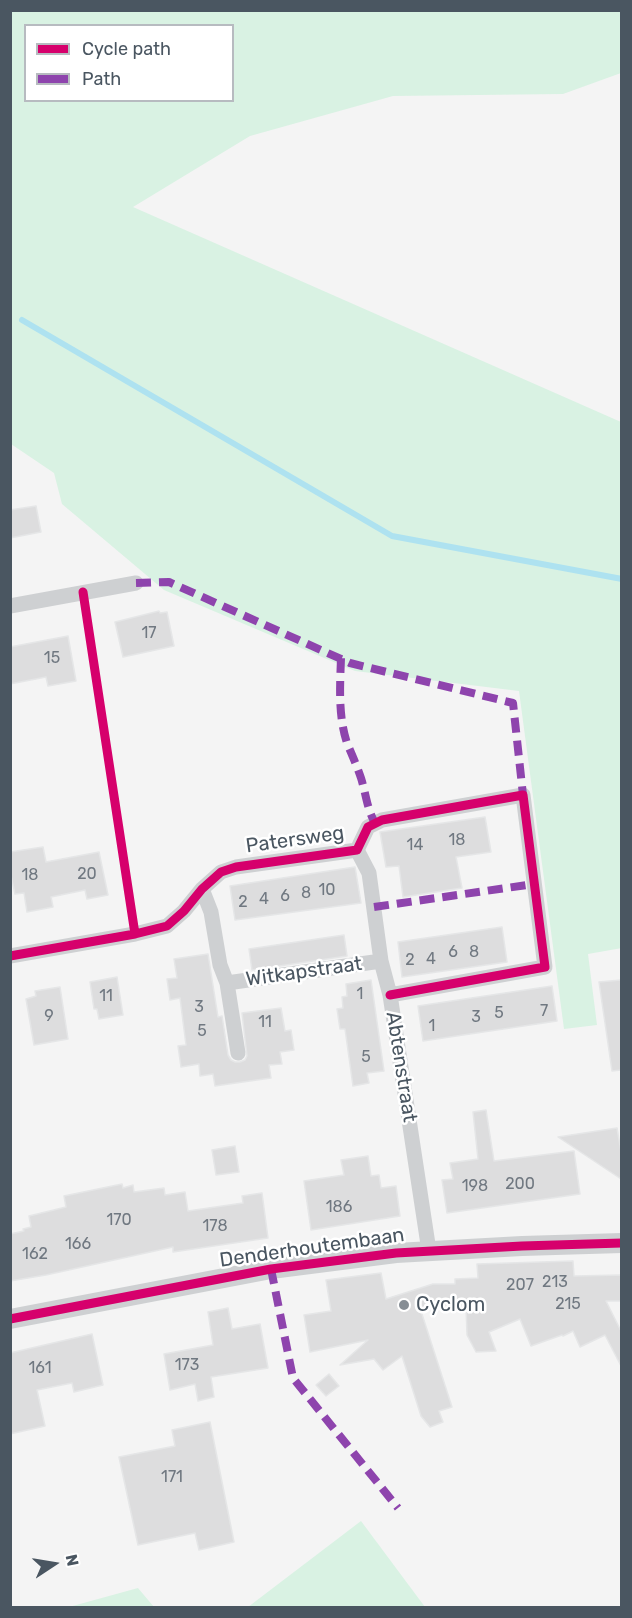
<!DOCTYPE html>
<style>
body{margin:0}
#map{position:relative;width:632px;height:1618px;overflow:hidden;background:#f4f4f4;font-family:Rubik,sans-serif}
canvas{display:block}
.frame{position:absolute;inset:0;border:12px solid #4a5661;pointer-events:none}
.legend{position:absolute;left:24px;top:24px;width:210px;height:78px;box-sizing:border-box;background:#fff;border:2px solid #b7bbc0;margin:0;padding:8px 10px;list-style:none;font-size:18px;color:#4a5661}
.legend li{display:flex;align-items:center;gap:12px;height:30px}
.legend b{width:30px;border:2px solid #b7bbc0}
.north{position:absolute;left:24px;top:1534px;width:60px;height:60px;-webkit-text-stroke:4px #fff;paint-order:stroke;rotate:78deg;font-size:16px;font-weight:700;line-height:24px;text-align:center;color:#4a5661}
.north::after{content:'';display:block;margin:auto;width:21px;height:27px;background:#4a5661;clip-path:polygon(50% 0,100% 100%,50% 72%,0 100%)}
</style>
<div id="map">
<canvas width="632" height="1618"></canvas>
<div class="frame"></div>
<ul class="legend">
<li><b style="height:8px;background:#d6006c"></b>Cycle path</li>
<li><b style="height:8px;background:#8e44ad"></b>Path</li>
</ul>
<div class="north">N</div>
</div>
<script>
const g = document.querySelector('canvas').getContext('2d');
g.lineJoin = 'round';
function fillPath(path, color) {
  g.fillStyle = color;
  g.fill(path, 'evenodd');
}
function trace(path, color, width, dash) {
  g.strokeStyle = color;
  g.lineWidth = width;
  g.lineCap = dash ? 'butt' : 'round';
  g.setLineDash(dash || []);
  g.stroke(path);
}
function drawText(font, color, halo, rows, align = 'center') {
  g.font = font + ' Rubik,sans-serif';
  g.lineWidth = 5;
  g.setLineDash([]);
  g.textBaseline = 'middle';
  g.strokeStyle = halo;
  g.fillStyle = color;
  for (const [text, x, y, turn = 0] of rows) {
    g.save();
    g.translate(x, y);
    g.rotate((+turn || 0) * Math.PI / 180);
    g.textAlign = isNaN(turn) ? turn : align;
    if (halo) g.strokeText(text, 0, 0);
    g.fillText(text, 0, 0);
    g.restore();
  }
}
fillPath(new Path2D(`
 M10,11H621V73L563,94L393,96L250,136L133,207L621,422L622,948L588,954L597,1025L564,1029L519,691L355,671L164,590L62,504L54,473L11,444ZM26,26H232V100H26Z
 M361,1521L425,1607H248Z
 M138,1588L154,1607H69Z`), '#d9f2e3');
trace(new Path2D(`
 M22,320L392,536L622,579`), '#aee2f0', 6);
const building = new Path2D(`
 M36,506L41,532L10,538V510Z
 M159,611L160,613L167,612L174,646L123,657L115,622Z
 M68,636L76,681L48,686L46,677L10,684V647Z
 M485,817L491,852L456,857L462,888L403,897L399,866L386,867L380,832Z
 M43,847L46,862L99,852L108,895L87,899L85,890L51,897L53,907L27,912L24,893L15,894L10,871V852Z
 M355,867L361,903L235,920L230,886Z
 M502,927L507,962L402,977L398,942Z
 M344,935L347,956L252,970L249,949Z
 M208,954L218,1017L222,1016L228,1055L231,1060L235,1062H240L245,1060L247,1056L242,1013L281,1008L285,1031L291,1030L294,1050L280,1052L282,1064L269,1065L271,1078L215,1086L213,1074L200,1076L199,1064L181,1067L178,1046L186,1045L180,998L170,1000L167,979L177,978L174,959Z
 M117,977L123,1015L99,1019L97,1009H94L90,982Z
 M371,980L384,1071L367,1073L369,1083L353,1086L345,1029H340L337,1009L343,1008L342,997L347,996L346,984Z
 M621,980V1070L612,1071L599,982Z
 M552,986L557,1021L423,1041L418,1006Z
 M60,987L68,1039L34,1045L26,999L36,996L35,991Z
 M486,1110L494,1161L574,1151L580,1194L447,1213L442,1180L453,1179L450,1163L478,1159L473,1112Z
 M617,1128L621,1151V1179L558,1137Z
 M235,1146L239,1172L216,1175L212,1150Z
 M368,1156L371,1176L379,1175L381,1188L396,1186L400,1216L311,1230L304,1181L344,1175L341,1160Z
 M122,1184L123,1188L133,1185L134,1192L164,1188L165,1195L185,1192L188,1211L243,1203L242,1196L262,1193L268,1238L173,1252V1247L46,1275L10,1281V1234L24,1231L23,1229L31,1227L29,1216L66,1207L64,1196Z
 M573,1261L574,1276L621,1275V1301H606L621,1331V1366L605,1335L580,1347L573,1331L563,1336L562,1335L531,1346L520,1319L489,1332L496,1351L476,1352L467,1335L466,1306L420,1308L452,1407L439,1411L443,1422L430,1427L421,1416L402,1356L383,1370L374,1359L340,1365L368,1340L310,1352L304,1315L331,1311L326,1280L381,1273L386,1299L433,1284H455V1279L478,1278L477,1264Z
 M228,1308L232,1329L260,1324L268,1368L211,1377L214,1397L198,1401L195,1384L170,1390L164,1354L213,1345L208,1312Z
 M92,1334L103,1385L74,1392L72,1383L37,1390L45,1426L10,1434V1353Z
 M329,1374L339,1386L326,1396L316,1385Z
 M210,1422L234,1542L199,1550L195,1533L138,1545L119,1457L175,1446L172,1430Z`);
fillPath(building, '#ddddde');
trace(building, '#e5e6e7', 1.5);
trace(new Path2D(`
 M10,606L136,583
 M357,850L369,873L381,961L390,995L429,1251
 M202,889L211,912L220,965L227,983L238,1053
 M10,956L135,934L167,926L184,911L202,889L221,872L236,867L357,850L368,827L382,820L523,795L545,967L390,995
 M227,983L381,961`), '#ced0d2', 15);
trace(new Path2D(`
 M10,1319L271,1269L396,1253L522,1246L622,1243`), '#ced0d2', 20);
trace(new Path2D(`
 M136,583L169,582L350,663L513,703L523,795
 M341,658C340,686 338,716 347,743C352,755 357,766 361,778C366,794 367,809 375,823
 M374,907L534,884
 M271,1269L293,1378L398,1508`), '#8e44ad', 8, [15, 8]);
trace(new Path2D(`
 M83,592L135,934
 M10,956L135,934L167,926L184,911L202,889L221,872L236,867L357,850L368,827L382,820L523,795L545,967L390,995
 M10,1319L271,1269L396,1253L522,1246L622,1243`), '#d6006c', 9);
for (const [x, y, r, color] of [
 [404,1305,6,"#868d94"]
]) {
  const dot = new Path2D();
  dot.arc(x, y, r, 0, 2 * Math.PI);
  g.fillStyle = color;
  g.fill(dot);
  trace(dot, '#fff', 2);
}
drawText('16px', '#707881', null, [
 ["17",149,633],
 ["15",52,658],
 ["18",457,840],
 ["14",415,845],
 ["20",87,874],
 ["18",30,875],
 ["10",327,890],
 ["8",306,893],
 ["6",285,896],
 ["4",264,899],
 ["2",243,902],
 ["6",453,952],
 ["8",474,952],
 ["4",431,959],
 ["2",410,960],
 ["1",360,994],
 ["11",106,996],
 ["3",199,1007],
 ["7",544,1011],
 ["5",499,1013],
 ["9",49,1016],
 ["3",476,1017],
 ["11",265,1022],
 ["1",432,1026],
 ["5",202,1031],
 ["5",366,1057],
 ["200",520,1184],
 ["198",475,1186],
 ["186",339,1207],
 ["170",119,1220],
 ["178",215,1226],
 ["166",78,1244],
 ["162",35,1254],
 ["213",555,1282],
 ["207",520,1285],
 ["215",568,1304],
 ["173",187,1365],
 ["161",40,1368],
 ["171",172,1477]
]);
drawText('20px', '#4a5661', '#fff', [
 ["Patersweg",295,840,-8],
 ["Witkapstraat",304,972,-8],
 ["Abtenstraat",401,1067,81],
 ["Denderhoutembaan",312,1248,-8]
]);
drawText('20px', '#4a5661', '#fff', [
 ["Cyclom",416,1305]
], 'left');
</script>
